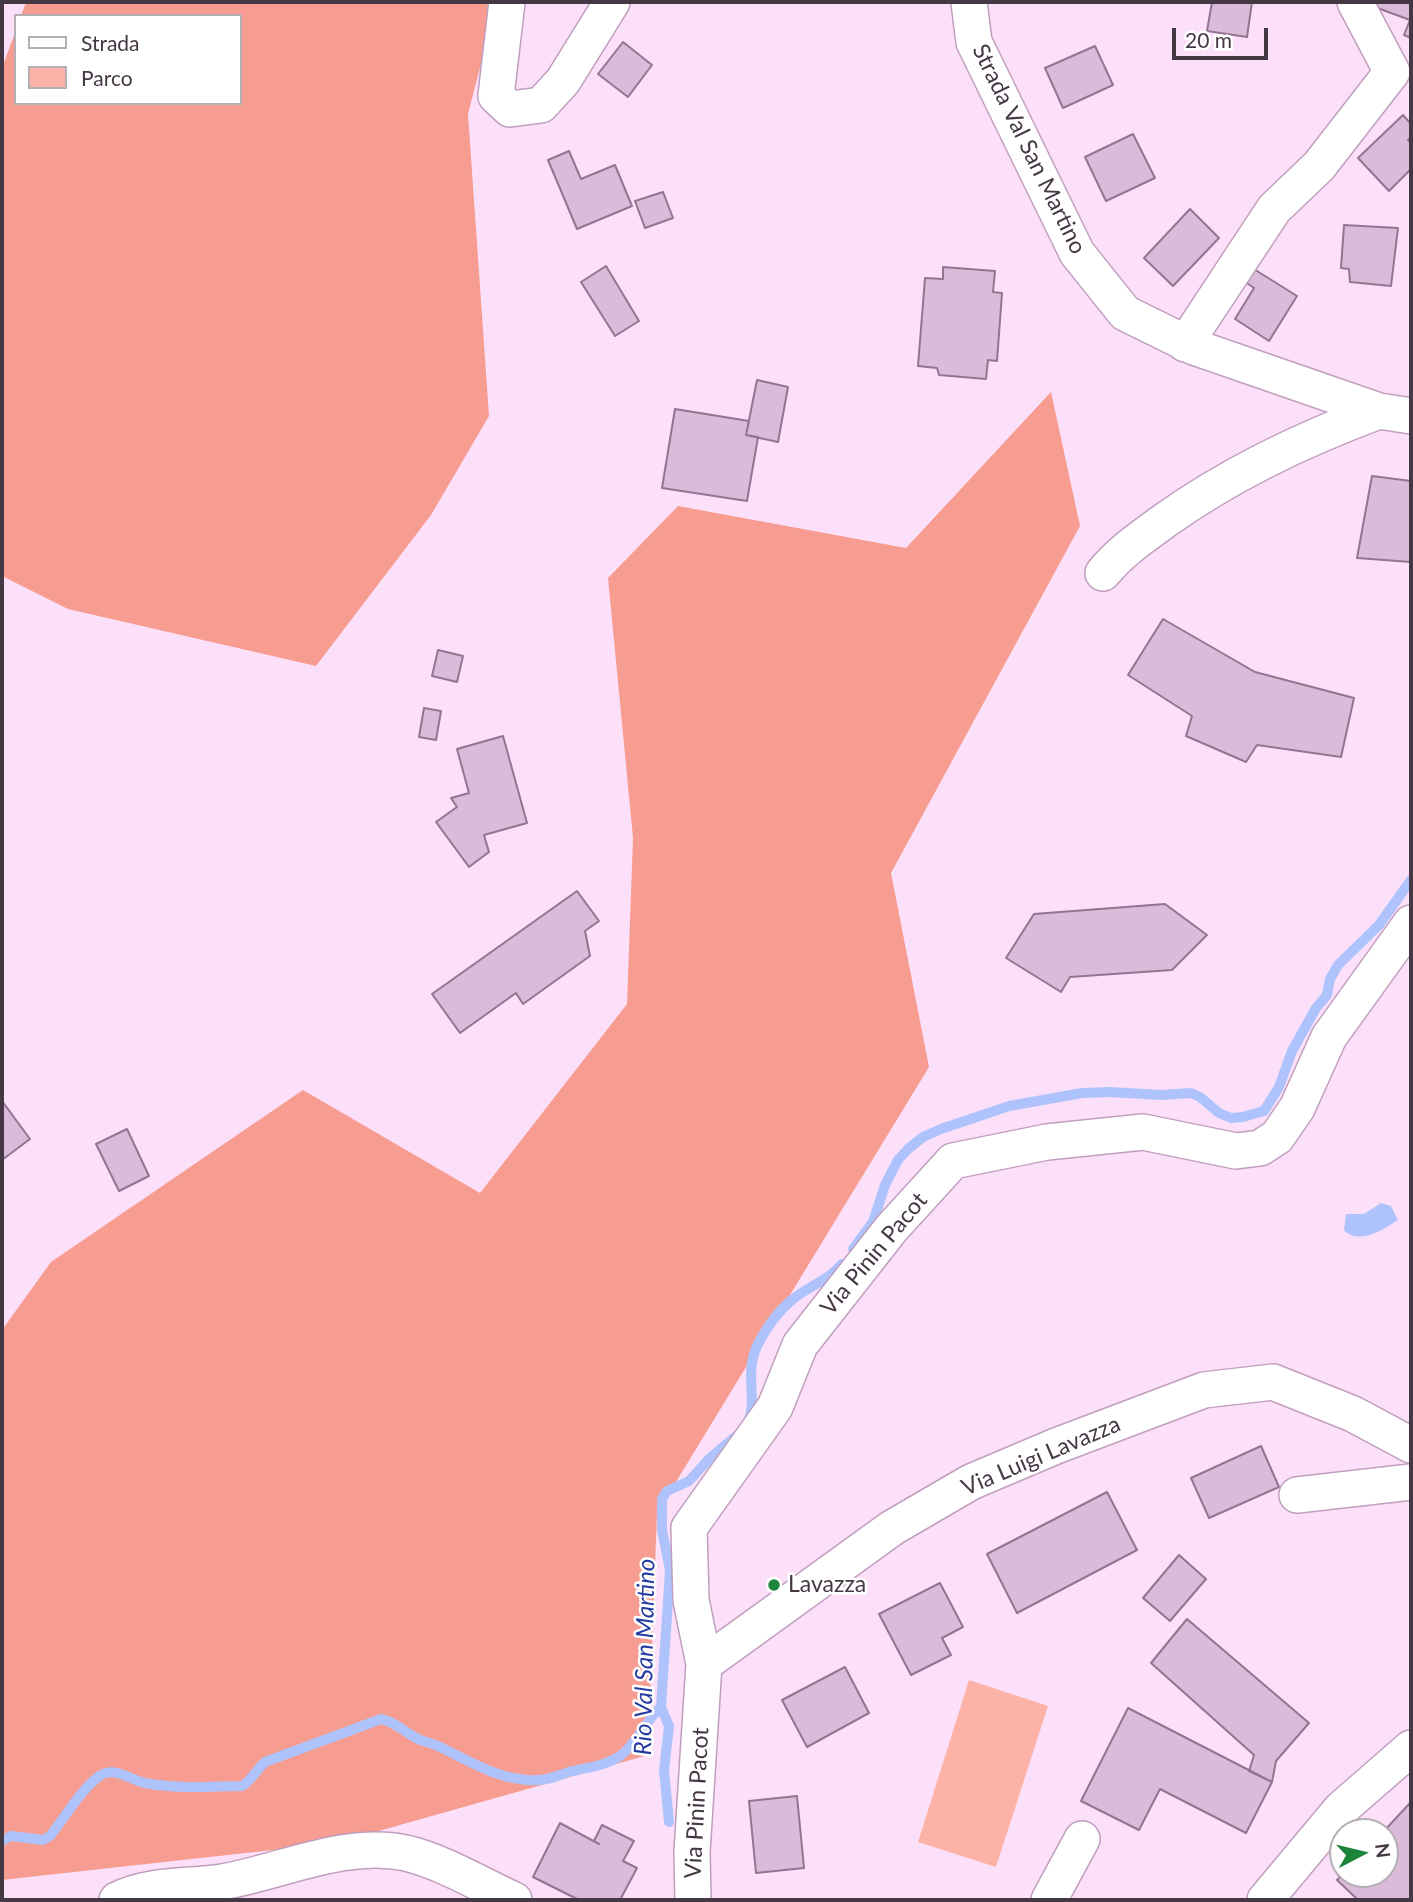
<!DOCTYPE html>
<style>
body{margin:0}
#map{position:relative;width:1413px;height:1902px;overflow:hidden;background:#fce0fa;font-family:Lato,sans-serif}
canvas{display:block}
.frame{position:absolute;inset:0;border:4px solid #453845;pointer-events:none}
.legend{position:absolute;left:14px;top:14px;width:228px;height:91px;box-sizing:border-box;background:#fff;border:2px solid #b5afb5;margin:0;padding:9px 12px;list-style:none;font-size:21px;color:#453845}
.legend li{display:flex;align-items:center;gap:14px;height:35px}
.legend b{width:35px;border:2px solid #b5afb5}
.north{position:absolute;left:1329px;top:1818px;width:70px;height:70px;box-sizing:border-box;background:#fff;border:2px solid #b5afb5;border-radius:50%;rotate:83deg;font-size:19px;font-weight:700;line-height:28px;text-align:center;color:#453845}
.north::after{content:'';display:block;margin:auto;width:24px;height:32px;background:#1c853a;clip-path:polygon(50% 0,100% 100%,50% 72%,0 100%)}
.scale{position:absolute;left:1172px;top:28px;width:96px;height:32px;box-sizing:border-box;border:4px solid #453845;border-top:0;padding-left:9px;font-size:21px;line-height:24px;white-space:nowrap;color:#453845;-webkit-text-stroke:5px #fff;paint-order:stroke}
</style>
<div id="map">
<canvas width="1413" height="1902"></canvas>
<div class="frame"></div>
<ul class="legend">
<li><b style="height:9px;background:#fff"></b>Strada</li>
<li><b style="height:19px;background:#fcb2a7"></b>Parco</li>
</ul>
<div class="north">N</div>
<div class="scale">20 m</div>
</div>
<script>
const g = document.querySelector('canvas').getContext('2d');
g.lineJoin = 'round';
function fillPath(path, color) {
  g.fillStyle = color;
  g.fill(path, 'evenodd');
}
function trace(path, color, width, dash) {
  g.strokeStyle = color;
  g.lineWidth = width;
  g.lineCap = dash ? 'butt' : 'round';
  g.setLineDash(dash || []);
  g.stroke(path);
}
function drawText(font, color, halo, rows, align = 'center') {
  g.font = font + ' Lato,sans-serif';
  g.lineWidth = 5;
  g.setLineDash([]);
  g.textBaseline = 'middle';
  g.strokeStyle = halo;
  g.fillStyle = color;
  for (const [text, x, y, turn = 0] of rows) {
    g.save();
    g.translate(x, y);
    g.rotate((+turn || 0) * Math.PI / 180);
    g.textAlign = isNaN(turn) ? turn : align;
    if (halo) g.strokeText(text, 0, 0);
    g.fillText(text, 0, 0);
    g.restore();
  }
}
fillPath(new Path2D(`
 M969,1680L1048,1706L996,1867L918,1842Z`), '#fcb2a7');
fillPath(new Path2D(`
 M26,2H497L468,114L489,416L431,515L316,666L68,609L2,576V68L16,30V103H240V16H21Z
 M1051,392L1080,526L891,873L929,1067L657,1513L648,1755L336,1843L2,1880V1330L51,1262L303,1090L480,1193L627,1004L633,838L608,578L678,506L906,548Z`), '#f69c90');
fillPath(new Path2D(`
 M1381,1203L1391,1206L1398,1220C1384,1229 1359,1246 1344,1230L1346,1214H1364Z`), '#aec3fb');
trace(new Path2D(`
 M853,1249L873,1222L885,1185L898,1160L908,1149L923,1137L941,1129L1009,1106L1082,1093L1110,1092L1161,1095L1191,1093L1200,1097L1219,1113L1231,1118L1243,1117L1264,1111L1279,1087L1292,1051L1316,1008L1327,995L1330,979L1338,965L1379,925L1411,880
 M748,1422C758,1400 744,1375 757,1346C766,1328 777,1312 793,1299C809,1286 829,1280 842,1264
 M669,1822L664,1770L669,1726L661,1707L670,1570L662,1530V1499L667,1491L689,1481L709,1459L736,1436
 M2,1841L11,1836L43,1840L50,1836C64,1819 84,1784 103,1774C116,1768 132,1780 145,1783C176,1789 210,1787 242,1786C251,1781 257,1769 265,1762L381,1719C396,1722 404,1732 418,1739C424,1742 432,1743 438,1746C470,1761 501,1782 538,1780C549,1780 559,1775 569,1772C587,1767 603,1767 620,1756C638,1743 645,1721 661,1707`), '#aec3fb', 10);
const building = new Path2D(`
 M1212,2H1252L1247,37L1207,31Z
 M1361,2H1411V38L1404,35L1410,20Z
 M623,42L652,65L628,97L598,74Z
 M1095,46L1113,85L1063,108L1045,68Z
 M1403,115L1411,124V137L1408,140L1411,143V169L1389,191L1358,158Z
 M1133,134L1155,178L1106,201L1085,157Z
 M569,151L581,179L615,165L632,206L577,229L548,160Z
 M663,192L673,218L645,228L635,201Z
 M1190,209L1219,238L1173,286L1144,258Z
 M1344,225L1398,228L1391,286L1350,282L1349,269L1341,268Z
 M606,266L639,321L615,336L581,282Z
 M1249,266L1297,296L1269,341L1235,319L1254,288L1241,279Z
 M943,267L995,271L993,292L1002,293L997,361L988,360L986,379L939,375L937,368L918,366L925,278L943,279Z
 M757,380L788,387L778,442L746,435Z
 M675,409L749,421L746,435L758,437L747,501L662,488Z
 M1372,476L1411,481V562L1357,558Z
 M1163,619L1255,672L1354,698L1341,757L1257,745L1246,762L1186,736L1192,716L1128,675Z
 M438,650L463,656L457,682L432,676Z
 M424,708L441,711L436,740L419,737Z
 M503,736L527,823L484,835L489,852L469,867L436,822L457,807L451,798L469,793L457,749Z
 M577,891L599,921L585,931L590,956L523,1004L516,993L460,1033L432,994Z
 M1165,904L1207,935L1172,970L1070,977L1061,992L1006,958L1034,914Z
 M2,1101L30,1139L2,1160Z
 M127,1129L149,1176L119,1191L96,1144Z
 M1261,1446L1279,1487L1209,1518L1191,1478Z
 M1107,1492L1137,1550L1017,1613L987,1554Z
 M1179,1555L1206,1579L1170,1621L1143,1598Z
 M940,1583L963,1627L942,1638L951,1655L911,1675L879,1614Z
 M1187,1619L1309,1723L1276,1761L1272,1782L1249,1771L1254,1755L1151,1663Z
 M845,1667L869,1713L807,1747L782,1700Z
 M1128,1708L1272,1782L1246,1833L1160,1789L1139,1830L1081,1801Z
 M797,1796L804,1868L756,1873L749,1801Z
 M1411,1802V1900H1358L1337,1880L1343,1874H1385V1832H1383Z
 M560,1823L599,1844L594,1841L602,1825L634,1841L623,1861L637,1868L620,1900H579L533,1877Z`);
fillPath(building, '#dcbada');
trace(building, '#937491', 2);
const minor = new Path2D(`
 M507,2L496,96L510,109L541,105L563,81L612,2
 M969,2L974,42L1077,253L1125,313L1194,347L1379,411L1411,416
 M1185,344L1274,209L1319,166L1392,72L1355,2
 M1103,573C1121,551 1141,538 1164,521C1230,474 1303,439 1379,411
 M1297,1495L1411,1482
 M704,1664L892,1528L971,1482L1056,1446L1204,1390L1273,1382L1353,1414L1411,1445
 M117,1900C148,1884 187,1887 222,1882C281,1872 345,1840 406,1853C443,1862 479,1884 514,1900
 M693,1900L692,1852L704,1664L691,1600L689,1528L775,1407L800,1345L891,1229L953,1161L1047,1142L1143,1132L1236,1151L1260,1148L1277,1137L1297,1108L1329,1037L1411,923
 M1049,1900L1082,1839
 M1265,1900L1341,1809L1411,1748`);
trace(minor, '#c09fbe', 38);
trace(minor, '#fff', 35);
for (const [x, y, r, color] of [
 [774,1585,7,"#1c853a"]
]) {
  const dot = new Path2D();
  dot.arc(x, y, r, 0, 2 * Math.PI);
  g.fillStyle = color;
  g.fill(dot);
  trace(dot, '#fff', 2.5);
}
drawText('23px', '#453845', '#fff', [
 ["Strada Val San Martino",1029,149,64],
 ["Via Pinin Pacot",874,1254,-50],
 ["Via Luigi Lavazza",1041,1456,-23],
 ["Via Pinin Pacot",697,1803,-87]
]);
drawText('23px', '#453845', '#fff', [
 ["Lavazza",788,1585]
], 'left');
drawText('italic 24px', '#243aa1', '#fff', [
 ["Rio Val San Martino",645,1657,-89]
]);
</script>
